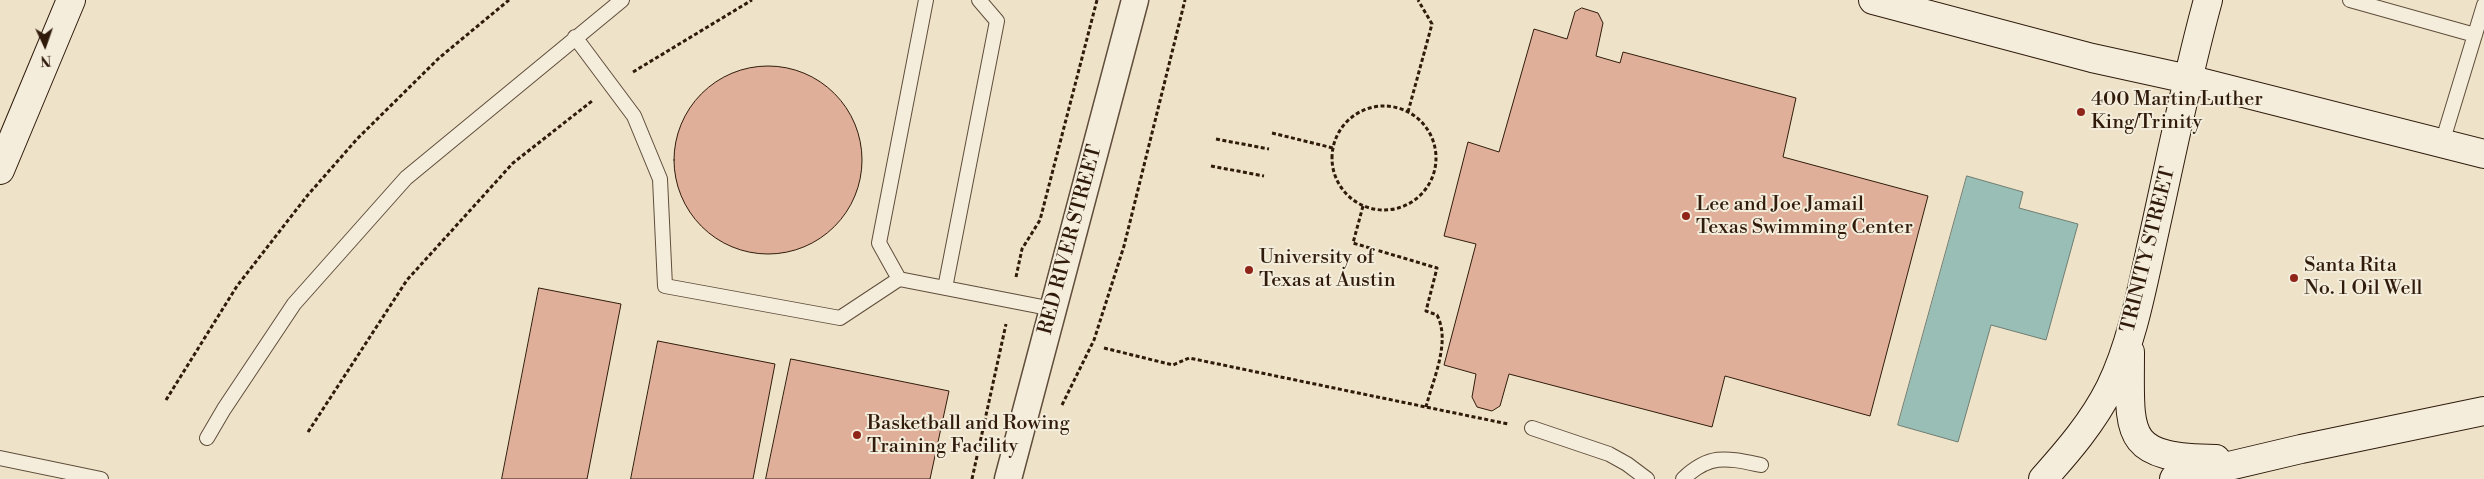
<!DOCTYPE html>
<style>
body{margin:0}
#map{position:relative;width:2484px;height:479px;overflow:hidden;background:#eee3c9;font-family:"Libre Bodoni",serif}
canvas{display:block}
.north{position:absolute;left:20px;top:20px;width:50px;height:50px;-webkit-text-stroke:4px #f4eddc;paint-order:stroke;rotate:177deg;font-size:14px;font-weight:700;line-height:20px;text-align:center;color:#301b0b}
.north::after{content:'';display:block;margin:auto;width:18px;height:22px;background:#301b0b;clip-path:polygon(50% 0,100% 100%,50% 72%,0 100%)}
</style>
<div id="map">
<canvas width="2484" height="479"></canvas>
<div class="north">N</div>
</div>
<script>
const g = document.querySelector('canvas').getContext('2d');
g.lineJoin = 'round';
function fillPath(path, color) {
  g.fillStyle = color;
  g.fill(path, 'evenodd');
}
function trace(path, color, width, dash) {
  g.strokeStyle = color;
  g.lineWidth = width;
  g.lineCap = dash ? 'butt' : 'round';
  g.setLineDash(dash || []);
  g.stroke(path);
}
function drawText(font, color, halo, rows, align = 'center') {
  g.font = font + ' "Libre Bodoni",serif';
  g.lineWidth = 4;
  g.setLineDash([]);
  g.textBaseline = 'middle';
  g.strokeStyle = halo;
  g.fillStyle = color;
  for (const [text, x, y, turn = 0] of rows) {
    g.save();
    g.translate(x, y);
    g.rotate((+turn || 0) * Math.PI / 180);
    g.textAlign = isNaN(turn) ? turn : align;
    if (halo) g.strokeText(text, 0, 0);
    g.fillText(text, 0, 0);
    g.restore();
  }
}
const water = new Path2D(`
 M1967,176L2023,192L2019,208L2078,224L2046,340L1991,325L1958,442L1898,425Z`);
fillPath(water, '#99beb6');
trace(water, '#6f7d72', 1);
fillPath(new Path2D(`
 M2484,423V464L2475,474L2450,479H2427L2475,437Z`), '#eee3c9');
const building = new Path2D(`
 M1582,8L1598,13L1603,23L1596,56L1620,63L1623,52L1796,98L1783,157L1928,196L1870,416L1725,376L1712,427L1509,374L1500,406L1492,411L1477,407L1472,397L1476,374L1444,365L1476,244L1444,236L1468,142L1499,152L1534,29L1567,39L1575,12Z
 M674 160a94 94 0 1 1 188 0a94 94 0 1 1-188 0Z
 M539,288L621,304L587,479H502Z
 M658,341L775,364L753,479H631Z
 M791,359L949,391L930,479H766Z`);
fillPath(building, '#e0af9a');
trace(building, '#301b0b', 1);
const lane = new Path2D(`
 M926,0L879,243L899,279L1053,309
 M2350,0L2475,35
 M575,37L634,116L660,179L665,286L840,318L899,279
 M2442,143L2484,5
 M945,288L997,21L979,0
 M1532,428L1609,454L1627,464L1647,479
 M207,438L224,409L294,304L406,178L622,0
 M0,458L101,479
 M1683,479C1710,453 1727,458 1761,465`);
const street = new Path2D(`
 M1008,479L1135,0`);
const secondary = new Path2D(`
 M1873,0L2092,58L2188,79L2484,154
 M0,170L71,0
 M2130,352C2130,435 2122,458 2216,459
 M2043,479C2068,451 2093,422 2110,388C2131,346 2142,289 2152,243C2170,162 2186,80 2208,0
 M2174,479L2301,449L2484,411`);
trace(lane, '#604d3a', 16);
trace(street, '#604d3a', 29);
trace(secondary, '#301b0b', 30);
trace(new Path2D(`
 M633,72L752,0
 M1332 158a52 52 0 1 1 104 0a52 52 0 1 1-104 0Z
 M1408,112L1432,24L1418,0
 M1272,133L1333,148
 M1216,139L1269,149
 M1211,166L1264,176
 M1363,206L1353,243L1437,268L1426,311L1437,315C1451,342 1433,379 1426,407
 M1016,277L1022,249L1040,220L1097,0
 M1104,348L1173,365L1189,358L1508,424
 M166,400L237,286L307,196L357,139L439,58L509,0
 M1062,405L1094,340L1124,246L1185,0
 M308,432L407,280L513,163L592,101
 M972,479L1006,324`), '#301b0b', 3, [4, 2.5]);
trace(lane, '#f4eddc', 14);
trace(street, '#f4eddc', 26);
trace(secondary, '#f4eddc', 28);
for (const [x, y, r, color] of [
 [2081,112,5,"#8f2418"],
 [1686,216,5,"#8f2418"],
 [1249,270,5,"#8f2418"],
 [2294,278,5,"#8f2418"],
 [857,435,5,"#8f2418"]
]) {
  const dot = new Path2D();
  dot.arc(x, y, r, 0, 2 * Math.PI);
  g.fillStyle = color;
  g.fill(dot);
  trace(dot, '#f4eddc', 2);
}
drawText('20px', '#301b0b', '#f4eddc', [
 ["400 Martin Luther",2091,100],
 ["King/Trinity",2091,123],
 ["Lee and Joe Jamail",1696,205],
 ["Texas Swimming Center",1696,228],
 ["University of",1259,258],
 ["Texas at Austin",1259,281],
 ["Santa Rita",2304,266],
 ["No. 1 Oil Well",2304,289],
 ["Basketball and Rowing",867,424],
 ["Training Facility",867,447]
], 'left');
drawText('20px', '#301b0b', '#f4eddc', [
 ["RED RIVER STREET",1071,240,-75],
 ["TRINITY STREET",2149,250,-76]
]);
</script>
